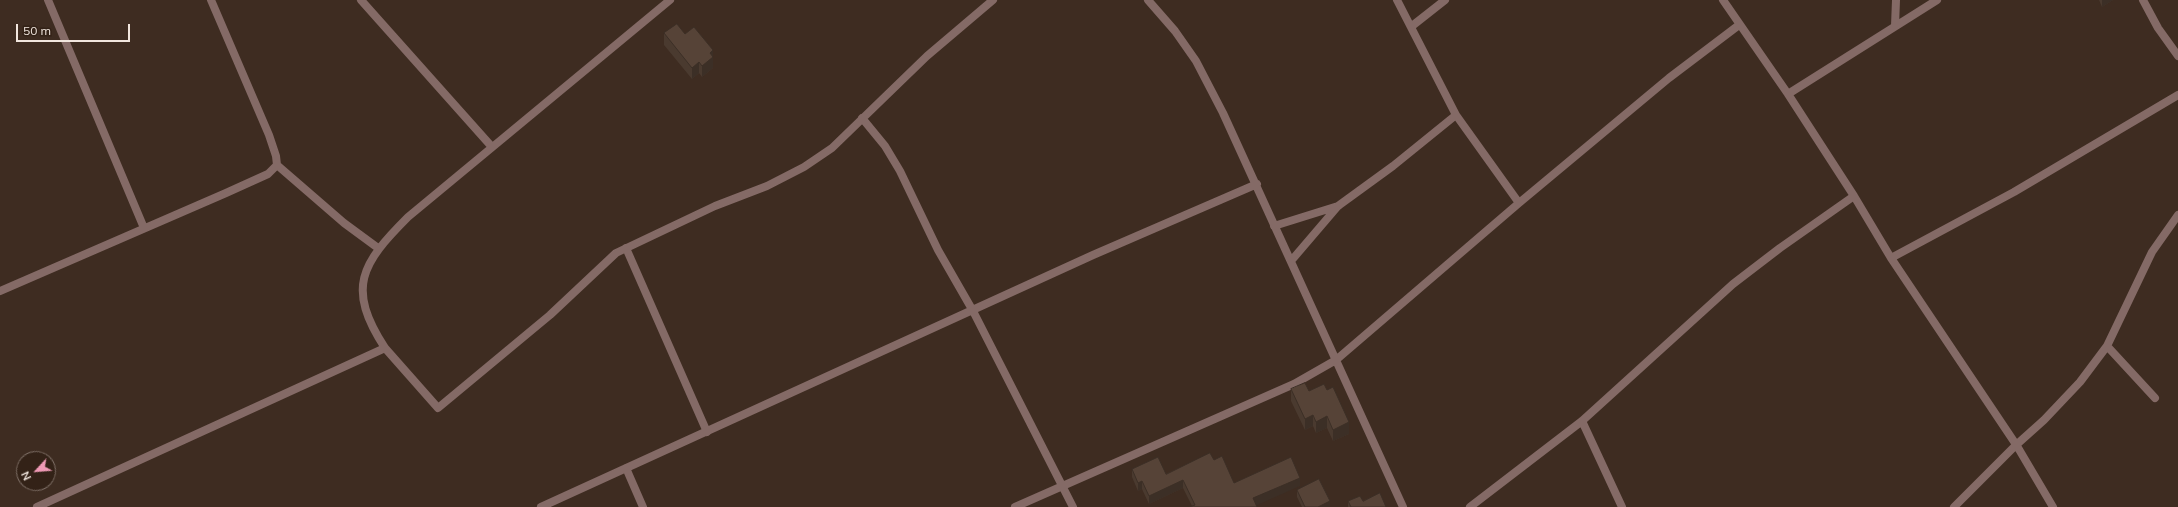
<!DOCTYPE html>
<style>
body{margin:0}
#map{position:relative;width:2178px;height:507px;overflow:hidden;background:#3e2c21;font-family:Mulish,sans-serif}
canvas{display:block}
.north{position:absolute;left:16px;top:451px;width:40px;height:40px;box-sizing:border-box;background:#332217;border:1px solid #7f7067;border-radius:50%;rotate:244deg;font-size:11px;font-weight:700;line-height:16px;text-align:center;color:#f1e6de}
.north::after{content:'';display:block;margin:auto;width:14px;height:18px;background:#f09ab6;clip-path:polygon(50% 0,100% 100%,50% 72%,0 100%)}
.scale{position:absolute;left:16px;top:24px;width:114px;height:18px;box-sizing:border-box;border:2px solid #f1e6de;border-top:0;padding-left:5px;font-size:12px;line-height:14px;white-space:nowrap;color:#f1e6de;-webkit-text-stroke:3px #332217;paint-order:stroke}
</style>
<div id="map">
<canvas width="2178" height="507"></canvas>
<div class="north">N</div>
<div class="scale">50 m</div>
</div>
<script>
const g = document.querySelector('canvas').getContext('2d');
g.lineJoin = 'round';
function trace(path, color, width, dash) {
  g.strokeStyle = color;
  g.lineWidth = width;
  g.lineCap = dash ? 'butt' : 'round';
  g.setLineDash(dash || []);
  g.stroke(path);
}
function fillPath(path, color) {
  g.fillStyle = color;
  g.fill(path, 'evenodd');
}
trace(new Path2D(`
 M48,0L144,228
 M361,0L492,147
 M1148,0L1175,31L1196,61L1223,113L1403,507
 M1397,0L1456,115L1519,203
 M1723,0L1788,94L1854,196L1891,258L2017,446L2053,507
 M2143,0L2158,28L2178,56
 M1412,26L1445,0
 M1895,26L1896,0
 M1788,94L1937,0
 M862,118L885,146L900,171L938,250L973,311L1073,507
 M277,165L344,223L378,248
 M1274,226L1338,206
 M626,248L707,432
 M1891,258L2014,192L2178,95
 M1291,261L1338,206L1393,166L1456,115
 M0,291L226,193L268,174L277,165L276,156L269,135L211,0
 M2107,346L2155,398
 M385,348C346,288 361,264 408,217L670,0
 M1582,421L1622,507
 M626,468L643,507
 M37,507L385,348L438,408L550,315L616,253L715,206L767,186L804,167L832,148L927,56L993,0
 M541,507L1093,255L1257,184
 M1015,507L1294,384L1336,360L1519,203L1669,78L1739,25
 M1470,507L1582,421L1733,284L1780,248L1854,196
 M1954,507L2015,446L2044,420L2080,382L2107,346L2152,252L2178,215`), '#846a66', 8);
fillPath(new Path2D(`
 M2099,0H2113L2102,7Z
 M664,33L713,56V68L702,77L699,73L692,79L664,45Z
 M1291,389L1309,391L1327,390L1349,434L1333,441L1327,428L1316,433L1313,426L1305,430L1291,401Z
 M1214,460L1234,483L1300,486L1192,506L1183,488L1149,504L1142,489L1138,491L1132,477V469L1166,474Z
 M1297,490L1330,507H1302L1297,497Z
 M1348,501H1363L1386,507H1348Z`), '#4a3a2f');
fillPath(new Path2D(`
 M2102,0H2113L2102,7Z
 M713,50V68L702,77V66L710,53Z
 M699,62V73L692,79V68Z
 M1313,415V426L1305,430V419Z
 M1327,416V428L1316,433V422Z
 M1349,422V434L1333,441V430Z
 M1300,478V486L1253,507V498Z
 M1183,480V488L1149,504V496Z
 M1142,481V489L1138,491V483Z
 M1330,501V507H1318Z`), '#3c2f26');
const building = new Path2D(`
 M677,24L685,34L694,27L713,50L710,53L713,57L702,66L699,62L692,68L664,33Z
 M1305,383L1309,391L1324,384L1327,390L1333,387L1349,422L1333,430L1327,416L1316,422L1313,415L1305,419L1291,389Z
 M1210,453L1214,460L1222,456L1234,483L1291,457L1300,478L1253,498L1257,507H1189L1195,505L1183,480L1149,496L1142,481L1138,483L1132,469L1158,457L1166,474Z
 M1319,479L1330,501L1318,507H1305L1297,490Z
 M1380,493L1386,507H1351L1348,501L1360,496L1363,501Z`);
fillPath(building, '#564337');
trace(building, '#3c2f26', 1);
</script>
